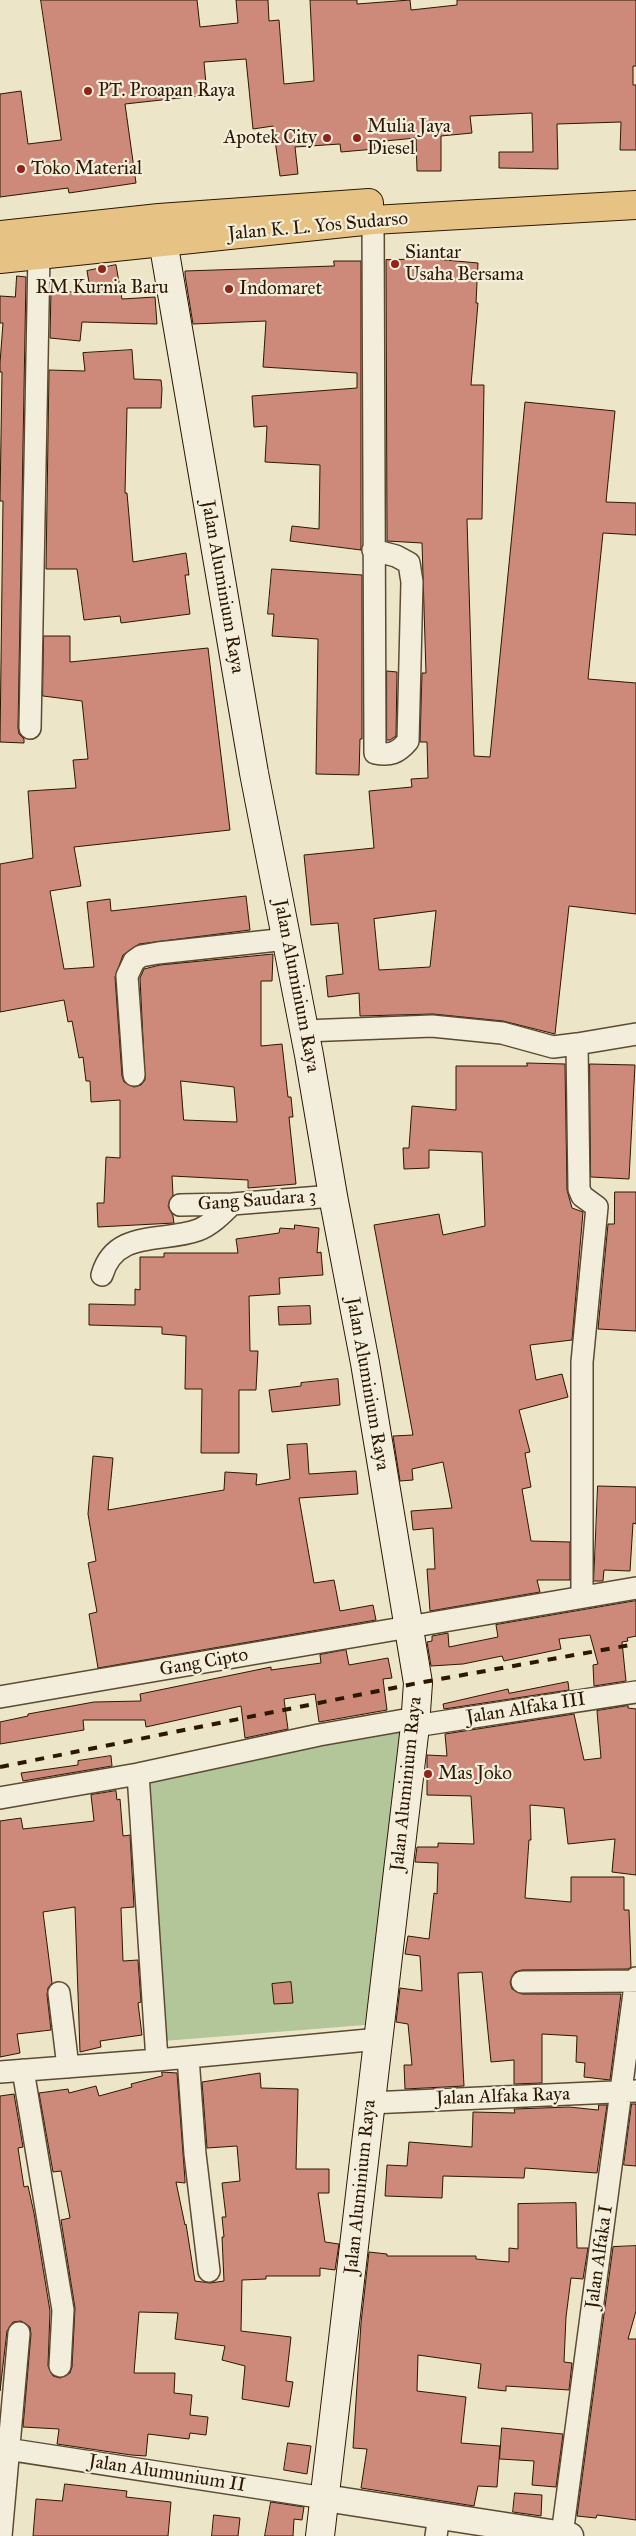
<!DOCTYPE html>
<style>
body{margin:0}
canvas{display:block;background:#ede5c8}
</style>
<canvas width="636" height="2536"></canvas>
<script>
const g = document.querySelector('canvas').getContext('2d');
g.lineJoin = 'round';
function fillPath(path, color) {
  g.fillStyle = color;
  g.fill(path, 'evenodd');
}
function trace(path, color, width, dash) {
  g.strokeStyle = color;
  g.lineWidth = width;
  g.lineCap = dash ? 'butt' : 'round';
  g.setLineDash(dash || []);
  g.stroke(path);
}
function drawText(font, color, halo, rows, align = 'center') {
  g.font = font + ' "IM FELL Great Primer",serif';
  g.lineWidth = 4.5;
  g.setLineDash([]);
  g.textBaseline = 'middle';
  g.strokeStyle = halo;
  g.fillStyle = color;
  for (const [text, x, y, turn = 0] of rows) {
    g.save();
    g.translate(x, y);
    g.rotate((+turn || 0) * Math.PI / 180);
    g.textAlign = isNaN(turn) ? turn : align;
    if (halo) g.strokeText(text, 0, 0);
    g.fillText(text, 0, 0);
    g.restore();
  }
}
fillPath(new Path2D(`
 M402,1728L365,2025L163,2041L147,1775Z`), '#b3c69a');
const building = new Path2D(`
 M41,0H197L200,27L238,23L236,0H268L269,21L279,20L284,84L314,81L310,0H357V4L410,0L411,10L457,5V0H636V66H633V85H636V150H620L621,122L557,124L558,169L499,168V152H533L532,113L470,116L472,133L441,136V171H417L416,138L374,142L375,149L341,152L340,144L295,147L298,174L280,176L273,126L253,129L246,59L204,62L207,95L125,104L136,183L69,193L68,188L0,197V94L21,91L28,144L61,140Z
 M434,259L478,263L476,303H478L471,385H484L482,519H467L474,756L490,757L525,402L615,411L606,502L636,503V535L603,533L588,679L636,683V914L569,906L555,1034L503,1021L433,1014L360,1016L359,993L328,997L326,976L343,974L338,923L311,925L304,855L374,848L369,791L412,787L411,779L428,778L427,742H420L422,673H426L422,543L387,541L386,260ZM436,911L430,967L379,970L374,919Z
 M334,261H361V550L290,541L292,526L319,529L320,465L265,462L267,426L254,427L252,396L357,388V373L263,367L266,321L193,324L185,275V271L334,266Z
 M116,265L122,299L155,297L157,324L82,322L80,341L50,338L51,290L91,294L87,271Z
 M17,276L26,277L18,728L19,734L24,739V743L0,742L3,501H0L2,372H0V363L3,323H0V296L15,297Z
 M132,350L134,379L161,380L162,389L161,408H127L125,493H127L133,562L186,553L189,575H185L190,614L121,623L120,616L84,620L77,569H46L49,370L85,371L83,353Z
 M272,569L362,575V739H360L359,775L316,774L318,639L272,636L274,614H268Z
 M44,636H70V662L208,648L230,830L74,847L81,886L50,891L64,969L94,967L87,902L110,899L111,911L246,896L250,930L139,944L123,955L115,977L122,1076L124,1082L134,1087L141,1085L145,1080L140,978L144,969L160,965L273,954L272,981H261V1046L282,1044L288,1097H291L293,1117H289L296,1184L248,1188V1180L172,1176L173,1195L168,1206L173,1216L174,1223L98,1227L97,1203H104L106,1157L120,1158V1100L91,1102L90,1081H86L83,1057L79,1058L72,1021L68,1022L64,1000L0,1012V864L33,858L28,791L76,788L73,760L88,759L82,701L43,696ZM181,1081L234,1087L237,1122L184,1120Z
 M387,671L397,672L396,736L390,740H387Z
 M527,1063L565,1064L567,1190L572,1208L583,1212L572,1340L530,1345L536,1380L562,1374L568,1397L519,1410L530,1452L525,1453L531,1487L522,1489L531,1541L570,1542V1580H537L540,1592L430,1611L427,1569H435L433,1528L413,1530L411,1511L452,1508L443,1462L412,1469L413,1480L400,1481L393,1436L413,1435L374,1225L439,1214L443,1235L485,1226L482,1152L429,1150V1168L404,1169L403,1148H409L412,1106L456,1110V1066H527Z
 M590,1064L635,1065L629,1179L591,1177Z
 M615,1192H636V1331L598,1329L608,1224H614Z
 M295,1225L319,1228L317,1253L321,1252L323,1275L279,1278L280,1294L249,1296L250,1351H258L256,1390H239V1453H201L202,1389H185L186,1336L162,1334V1327L89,1325V1304L135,1305V1289L140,1290V1257H164V1253H238L236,1239L279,1233L280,1228L294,1229Z
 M310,1306L311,1324L279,1325L278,1307Z
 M338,1379L340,1405L272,1412L269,1390L301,1386V1383Z
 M307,1444L309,1474L356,1471L358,1494L299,1498L314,1583L334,1580L340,1611L373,1605L376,1620L98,1668L89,1614L97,1612L88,1563L96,1561L88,1514L93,1456L113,1458L108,1510L224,1490L225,1472L257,1474L256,1485L290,1479L287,1445Z
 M598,1486L636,1487V1524L633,1523L630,1571L604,1570L603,1581H594Z
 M636,1601V1636L627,1638L628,1641L622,1642L626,1681L594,1686L593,1665L598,1664L590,1635L559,1639L561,1649L504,1661L502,1656L463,1664L431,1666L427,1642L432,1641V1636L448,1633L449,1647L498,1637L496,1625Z
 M346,1650L349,1665L388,1658L392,1678L383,1679L387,1710L319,1722L315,1694L284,1699L288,1729L245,1738L241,1706L146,1727L145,1720H83L84,1730L0,1744V1722L28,1716V1714L94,1702L141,1701L140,1694L271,1667V1670L321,1663L320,1655Z
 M568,1682L569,1690L444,1709L443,1704L508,1689L509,1693Z
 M628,1706V1708L636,1709V1875L612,1872L615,1839L568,1844L564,1808L530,1805L531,1840H529L525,1898L571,1902V1877H624V1910H629L631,1967L628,1969L522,1970L515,1972L510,1982L512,1989L522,1994H621L610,2080L584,2077L585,2063L576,2062L577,2036L542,2034V2083L514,2084V2060L491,2062L482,1972L458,1973L464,2086L405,2089L404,2065H412L408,2024L396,2022L400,1988L422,1991L420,1956L405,1954L408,1936L429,1939L434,1893L437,1894L438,1863L415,1862L417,1847H438V1843L474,1844L471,1796L427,1795V1755L447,1756L445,1734L574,1714L584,1760L601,1758L597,1711Z
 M111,1756L112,1766L23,1781L21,1773L78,1765V1761Z
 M116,1791L117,1800L120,1799L123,1836L130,1835L134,1907L121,1908L123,1961L138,1960L141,2002L138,2003L142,2035L100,2041L101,2047L80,2052L75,1907L43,1912L52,1983L48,1988L47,1995L51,2030L17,2034L20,2053L0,2057V1821L21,1818L23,1829L94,1821L91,1795Z
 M291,1982L293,2003L274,2004L272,1984Z
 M162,2072L177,2073L185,2180V2183L176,2182L185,2225L186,2224L195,2281L210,2283L224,2281L222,2237H224L222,2217H226L222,2183L240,2181L237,2146L207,2148L202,2082L260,2073L261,2088L298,2089L296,2169H329V2193H318L325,2242L339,2244L335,2270L320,2268V2276H266V2279L242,2280L241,2331L291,2337L286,2381L293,2382L289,2407L242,2399L245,2366L222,2360L225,2346L175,2339L178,2313L139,2312L134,2373H175L174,2393L192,2395L190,2415L208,2417L206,2435L190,2433L189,2439L148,2434L146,2456L131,2455L57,2444L59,2429L23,2427L31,2334L30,2327L21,2321L13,2322L7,2331L0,2391V2096L14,2094L23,2147L18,2148L24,2187L28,2186L34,2213L50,2311L48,2366L53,2376L60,2378L70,2373L72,2367L75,2308L61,2220L70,2218L61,2171L53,2172L39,2093L68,2089L69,2093L96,2086L99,2096L132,2087L131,2084L162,2076Z
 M632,2104H636V2166L624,2165Z
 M599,2105H607L597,2173L525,2168L524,2178L443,2176L442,2198L385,2196L387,2165L407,2166L409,2142L472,2147L473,2112L515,2113L514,2109L569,2107L598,2110Z
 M576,2203L577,2248H588L583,2279L571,2278L566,2317L564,2362L572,2363L569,2390L506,2386V2391L478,2388L481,2364L418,2355L417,2391L466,2397L461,2443L500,2446L497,2487L478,2486L474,2506L361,2488L367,2449L353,2448L361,2323L369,2252L387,2254V2256H476V2259L509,2262V2248L518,2249V2204Z
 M636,2246V2311L628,2339H636V2520L597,2515L596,2518L577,2516L613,2247Z
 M502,2428L563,2434L556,2487L532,2485L534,2461L500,2459Z
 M288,2443L311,2446L307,2474L284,2470Z
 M65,2484L127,2491L126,2497L171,2502L168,2536H33L36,2499L62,2501Z
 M515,2493L542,2495L541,2516L513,2512Z
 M271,2502L304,2507L302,2520L294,2519L293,2536H265Z
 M214,2515L240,2518L238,2536H212Z`);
fillPath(building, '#cd8979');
trace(building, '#2c1800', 1);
const minor = new Path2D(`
 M373,220L375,753C390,756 398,753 408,741L412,582L409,563L396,556L373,550
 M30,728L39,254
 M304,1031L432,1026L502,1033L553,1047L577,1044
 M134,1075L127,976L134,961L141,956L158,953L287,939
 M180,1205L232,1204L333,1196
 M102,1275C115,1229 163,1243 198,1230C211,1225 222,1214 232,1204
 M582,1597V1362L597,1207L582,1196L579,1189L577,1044L636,1034
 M0,1697L636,1588
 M415,1726L636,1692
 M138,1774L157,2060
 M0,1798L138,1774L319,1735L416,1718
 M522,1982L636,1981
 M59,1993L68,2067
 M188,2057L195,2154L209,2271
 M23,2070L63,2310L60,2366
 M0,2072L157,2060L379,2039
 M370,2103L636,2091
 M0,2448L325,2498
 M562,2535L636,1978
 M1,2536L19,2333
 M436,2536L439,2516`);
const tertiary = new Path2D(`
 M325,2498L570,2536`);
const secondary = new Path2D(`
 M163,241L254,773L309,1055L333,1196L365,1363L418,1683L415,1726L320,2536`);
const trunk = new Path2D(`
 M0,235L159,218L369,203
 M0,259L373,220L636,205`);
trace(minor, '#5c4b32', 24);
trace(tertiary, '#5c4b32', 29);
trace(secondary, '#2c1800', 30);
trace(trunk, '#2c1800', 30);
trace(minor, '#f3eedb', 21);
trace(tertiary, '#f3eedb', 26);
trace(secondary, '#f3eedb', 28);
trace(trunk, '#e6c284', 28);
trace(new Path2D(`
 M0,1767L418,1683L636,1644`), '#2c1800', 4, [9, 9]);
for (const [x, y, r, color] of [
 [88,91,5,"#8f2418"],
 [327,138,5,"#8f2418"],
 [357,138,5,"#8f2418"],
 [21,169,5,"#8f2418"],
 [395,264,5,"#8f2418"],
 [102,269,5,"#8f2418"],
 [229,289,5,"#8f2418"],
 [428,1774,5,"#8f2418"]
]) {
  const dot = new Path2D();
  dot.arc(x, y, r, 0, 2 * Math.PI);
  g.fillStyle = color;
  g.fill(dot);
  trace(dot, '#f3eedb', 2);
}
drawText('19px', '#2c1800', '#f3eedb', [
 ["PT. Proapan Raya",98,91],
 ["Mulia Jaya",367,127],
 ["Diesel",367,149],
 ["Apotek City",317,138,"right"],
 ["Toko Material",31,169],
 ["Siantar",405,253],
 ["Usaha Bersama",405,275],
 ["RM Kurnia Baru",102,288,"center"],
 ["Indomaret",239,289],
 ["Mas Joko",438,1774]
], 'left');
drawText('19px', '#2c1800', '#f3eedb', [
 ["Jalan K. L. Yos Sudarso",318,227,-5],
 ["Jalan Aluminium Raya",222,587,80],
 ["Jalan Aluminium Raya",296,986,79],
 ["Gang Saudara 3",257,1201,-4],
 ["Jalan Aluminium Raya",367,1384,80],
 ["Gang Cipto",204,1663,-10],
 ["Jalan Alfaka III",526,1709,-9],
 ["Jalan Aluminium Raya",407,1784,-84],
 ["Jalan Alfaka Raya",503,2097,-2],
 ["Jalan Aluminium Raya",361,2187,-84],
 ["Jalan Alfaka I",600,2257,-82],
 ["Jalan Alumunium II",167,2474,9]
]);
</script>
